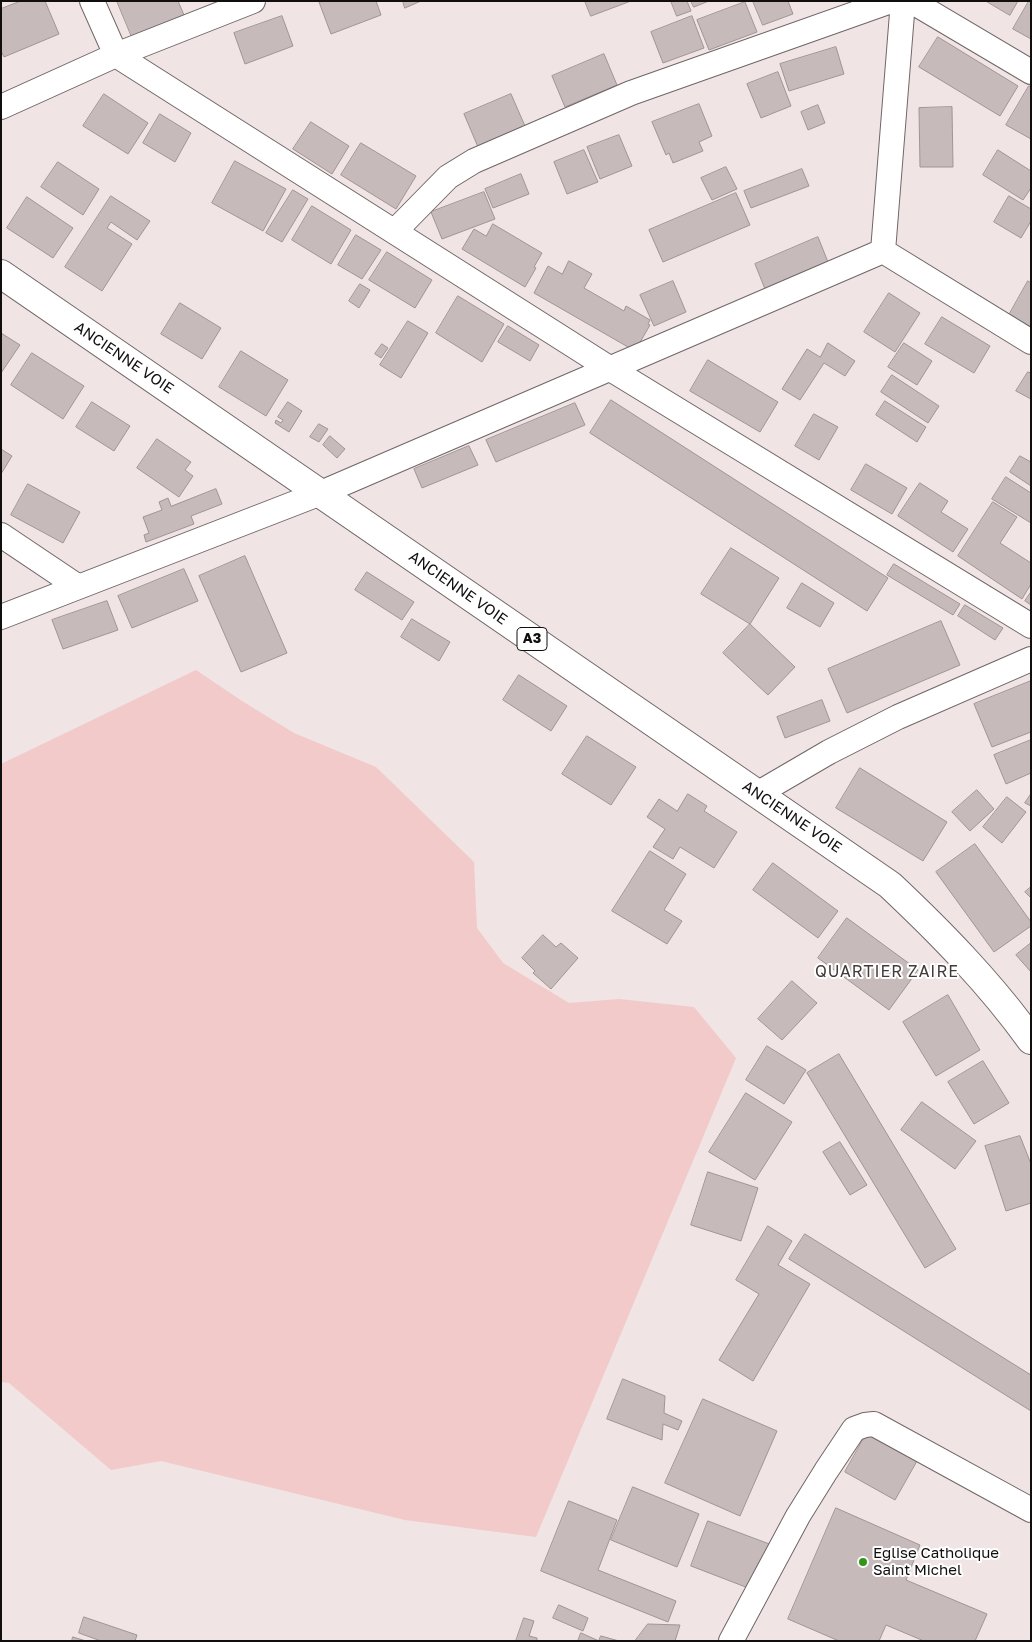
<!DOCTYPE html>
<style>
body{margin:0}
#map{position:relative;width:1032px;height:1642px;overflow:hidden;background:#f0e4e4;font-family:"Golos Text",sans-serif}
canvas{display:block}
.frame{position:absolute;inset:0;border:2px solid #110e0e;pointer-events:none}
</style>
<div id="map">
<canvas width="1032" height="1642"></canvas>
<div class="frame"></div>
</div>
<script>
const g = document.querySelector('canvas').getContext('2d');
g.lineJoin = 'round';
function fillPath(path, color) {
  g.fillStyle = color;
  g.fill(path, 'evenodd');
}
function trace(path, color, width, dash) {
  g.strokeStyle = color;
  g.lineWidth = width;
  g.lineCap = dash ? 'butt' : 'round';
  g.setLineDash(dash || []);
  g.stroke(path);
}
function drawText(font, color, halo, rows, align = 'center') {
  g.font = font + ' "Golos Text",sans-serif';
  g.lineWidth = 4;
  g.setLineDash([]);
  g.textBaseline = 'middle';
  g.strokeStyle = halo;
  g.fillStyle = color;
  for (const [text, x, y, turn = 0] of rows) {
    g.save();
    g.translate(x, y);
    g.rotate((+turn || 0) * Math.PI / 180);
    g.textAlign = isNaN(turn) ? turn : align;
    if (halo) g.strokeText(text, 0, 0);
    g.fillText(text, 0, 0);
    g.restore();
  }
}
fillPath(new Path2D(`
 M196,670L242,701L294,733L376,767L474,862L477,928L503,963L569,1003L619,999L694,1007L736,1058L536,1537L405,1520L161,1461L111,1470L9,1383L1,1382V764Z`), '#f1cac9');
const building = new Path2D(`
 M21,1H45L59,34L4,57L1,51V9Z
 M117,1H178L184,15L132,37Z
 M376,1L381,15L331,34L319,2Z
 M403,1H421L405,8Z
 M585,1H631L591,16Z
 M671,1H687L691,11L677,16Z
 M691,1H709L694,7Z
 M753,1H788L793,14L763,25Z
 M986,1H1018L1010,15Z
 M1029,1H1031V39L1013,29Z
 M745,2L757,32L709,50L697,20Z
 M282,16L293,46L245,64L234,33Z
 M692,16L704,48L663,63L651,32Z
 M938,37L1018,86L1000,116L919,67Z
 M836,47L844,74L789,91L780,64Z
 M604,54L617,85L565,107L552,76Z
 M778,72L791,106L761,118L747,84Z
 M1029,86L1031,87V139L1006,125Z
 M104,94L148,123L128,154L83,126Z
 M511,94L525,126L478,147L464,114Z
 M699,104L712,136L699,142L703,151L673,163L669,153L666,155L652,122Z
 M818,105L825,123L808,130L801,112Z
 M952,107L953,167H920L919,108Z
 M160,114L191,133L175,162L143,143Z
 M311,122L349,146L332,174L293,149Z
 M619,135L632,166L600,179L587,147Z
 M361,143L416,176L396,209L341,175Z
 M584,150L598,182L567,194L554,162Z
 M998,150L1031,171V188L1023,200L983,175Z
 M235,161L286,189L263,231L212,203Z
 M58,162L99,189L83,215L41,187Z
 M726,167L737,189L712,200L701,178Z
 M802,169L809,186L751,208L744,191Z
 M521,174L529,194L493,208L485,189Z
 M293,190L308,199L282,242L266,233Z
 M484,192L495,219L442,239L431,212Z
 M736,193L750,225L663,262L649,230Z
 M111,196L150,221L137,240L111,222L107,228L132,244L102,291L65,267Z
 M1009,196L1031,209V221L1021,238L994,222Z
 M27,197L73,228L53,258L7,228Z
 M312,206L351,230L331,264L292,240Z
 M493,224L542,253L534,267L536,268L525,287L462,249L474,229L486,236Z
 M356,235L381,250L362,279L338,265Z
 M818,237L828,262L765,289L755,264Z
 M387,252L432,280L415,308L369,280Z
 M569,261L592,274L584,288L624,311L626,306L650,320L648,324L650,325L635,351L534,293L548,266L562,274Z
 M673,281L686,312L654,326L640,295Z
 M1028,281L1031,283V327L1009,315Z
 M360,284L370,290L359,308L349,301Z
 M889,293L920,313L895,352L864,332Z
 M458,296L504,324L482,362L436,333Z
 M180,303L221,328L202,359L161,334Z
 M942,317L990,346L974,373L925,344Z
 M408,321L428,333L401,378L380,365Z
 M508,326L539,345L530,361L498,342Z
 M1,333L20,345L1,373Z
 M828,343L855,361L845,376L824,363L800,400L782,389L807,349L820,357Z
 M904,343L932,361L917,385L888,367Z
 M382,344L388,348L381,358L375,354Z
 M241,351L288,380L266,416L219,387Z
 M32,353L84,386L63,419L11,385Z
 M708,360L778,402L760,432L690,391Z
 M1028,372L1031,373V399L1016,391Z
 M892,375L939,406L928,423L881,392Z
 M611,400L888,578L867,611L590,433Z
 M885,401L926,427L917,442L876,415Z
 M92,402L130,426L114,451L76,427Z
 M288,402L302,411L289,432L275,423L276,420L281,423L283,420L278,417Z
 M575,403L585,425L496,462L486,440Z
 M814,414L838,427L819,460L795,446Z
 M319,424L328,429L319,442L310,437Z
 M330,436L345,449L337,458L323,445Z
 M157,439L191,462L185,470L193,476L179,497L137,468Z
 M469,446L478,465L422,488L414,469Z
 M1,449L12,456L1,474Z
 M1020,456L1031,462V486L1010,472Z
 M866,464L907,488L892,514L851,490Z
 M1006,477L1031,493V523L992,499Z
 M920,483L948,501L941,512L968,529L953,552L898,516Z
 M28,484L80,512L63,543L11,515Z
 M216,489L222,504L191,516L194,524L146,542L144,535L149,533L143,517L162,510L159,502L168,498L171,506Z
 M993,502L1017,517L1000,543L1031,563V584L1022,599L958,556Z
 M731,548L779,578L750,624L701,594Z
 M245,556L287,653L241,672L199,576Z
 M894,564L960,604L953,615L887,575Z
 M184,569L198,601L132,628L118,596Z
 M367,572L414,602L402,620L355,590Z
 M802,583L834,603L820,627L787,608Z
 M1031,592V605L1025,601Z
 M107,601L118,630L63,649L52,620Z
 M965,605L1003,628L995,640L958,616Z
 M412,619L450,642L439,661L401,637Z
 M941,621L960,665L847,713L828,669Z
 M750,624L795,667L768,695L723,653Z
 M519,675L567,706L551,731L503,700Z
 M1031,681V732L992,747L974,704Z
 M822,700L830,721L785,738L777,717Z
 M587,736L636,767L611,805L562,774Z
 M1031,740V773L1006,784L994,755Z
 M860,768L947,822L923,861L836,808Z
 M977,790L994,809L970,831L952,812Z
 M688,794L707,806L704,811L737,832L714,868L680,847L673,859L653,847L665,829L647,817L659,799L677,811Z
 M1031,794V806L1025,803Z
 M1007,797L1026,812L1002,843L983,827Z
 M975,844L1031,922V926L994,952L936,872Z
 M650,851L686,874L664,910L682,921L667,944L612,911Z
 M773,863L838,911L818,938L753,890Z
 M1031,887V898L1025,892Z
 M847,918L918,970L889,1010L818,958Z
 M543,935L556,947L561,943L578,958L551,989L533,973L535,971L522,958Z
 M1031,943V972L1016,955Z
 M792,981L817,1003L782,1040L758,1019Z
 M948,995L980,1050L936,1076L903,1022Z
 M767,1046L806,1070L784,1104L746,1080Z
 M839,1054L956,1249L925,1268L807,1073Z
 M983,1061L1009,1103L974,1124L948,1082Z
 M746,1093L792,1122L755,1180L709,1152Z
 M922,1102L976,1141L955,1169L901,1130Z
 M1020,1136L1031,1164V1203L1006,1211L985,1146Z
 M840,1142L867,1185L850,1195L823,1152Z
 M708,1172L758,1188L741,1241L691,1225Z
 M768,1226L792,1241L778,1265L810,1284L753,1381L719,1360L759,1294L736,1280Z
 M805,1234L1031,1375V1411L789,1259Z
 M623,1379L665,1396L664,1413L682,1421L678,1430L663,1424L662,1440L607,1419Z
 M703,1399L777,1431L740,1516L665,1483Z
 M867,1433L917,1461L895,1500L845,1472Z
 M633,1487L699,1514L677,1567L611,1540Z
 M569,1501L617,1520L598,1570L676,1601L668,1622L541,1571Z
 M836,1508L920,1545L906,1580L987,1614L975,1641H924L886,1625L879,1641H839L788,1619Z
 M708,1521L772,1545L756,1591L691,1566Z
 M559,1605L588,1618L583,1631L553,1618Z
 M84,1617L137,1635L135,1641H101L79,1633Z
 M524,1618L534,1621L529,1636L537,1638V1641H516Z
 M648,1624L680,1625L675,1641H635Z
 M581,1633L599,1641H578Z
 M601,1636L619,1641H599Z
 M73,1637L86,1641H72Z`);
fillPath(building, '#c6bbba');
trace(building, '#9f9594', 1);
const minor = new Path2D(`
 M92,1L116,55L609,368L1031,626
 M911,1L1031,72
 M1,107L116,55L253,1
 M395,231L448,177L474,161L631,93L891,1
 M883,251L903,1
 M883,251L1031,342
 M1,535L77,586
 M1,617L321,493L883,251
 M757,794L829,752L898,717L1031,659
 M731,1641L798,1516L826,1471L854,1429L865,1425L874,1424L1031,1510`);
const primary = new Path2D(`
 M1,274L890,885C941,933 990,983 1031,1040`);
trace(minor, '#706666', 26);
trace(primary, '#706666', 30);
trace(minor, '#fff', 24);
trace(primary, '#fff', 28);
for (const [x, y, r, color] of [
 [863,1562,5,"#33961a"]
]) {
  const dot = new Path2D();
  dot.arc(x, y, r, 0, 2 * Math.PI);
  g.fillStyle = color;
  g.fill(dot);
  trace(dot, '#fff', 2);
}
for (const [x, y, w] of [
 [532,639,30]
]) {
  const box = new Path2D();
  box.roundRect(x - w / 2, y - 11.5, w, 23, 4);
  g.fillStyle = '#fff';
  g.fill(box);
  trace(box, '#110e0e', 1);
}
drawText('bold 14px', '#110e0e', null, [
 ["A3",532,639]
]);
drawText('15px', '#110e0e', '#fff', [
 ["ANCIENNE VOIE",124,358,34],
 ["ANCIENNE VOIE",458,588,35],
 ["ANCIENNE VOIE",792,817,34]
]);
drawText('15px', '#110e0e', '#fff', [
 ["Eglise Catholique",873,1553],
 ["Saint Michel",873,1570]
], 'left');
g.letterSpacing = '1px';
drawText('16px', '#423939', '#fff', [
 ["QUARTIER ZAIRE",887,972]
]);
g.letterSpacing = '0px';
</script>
